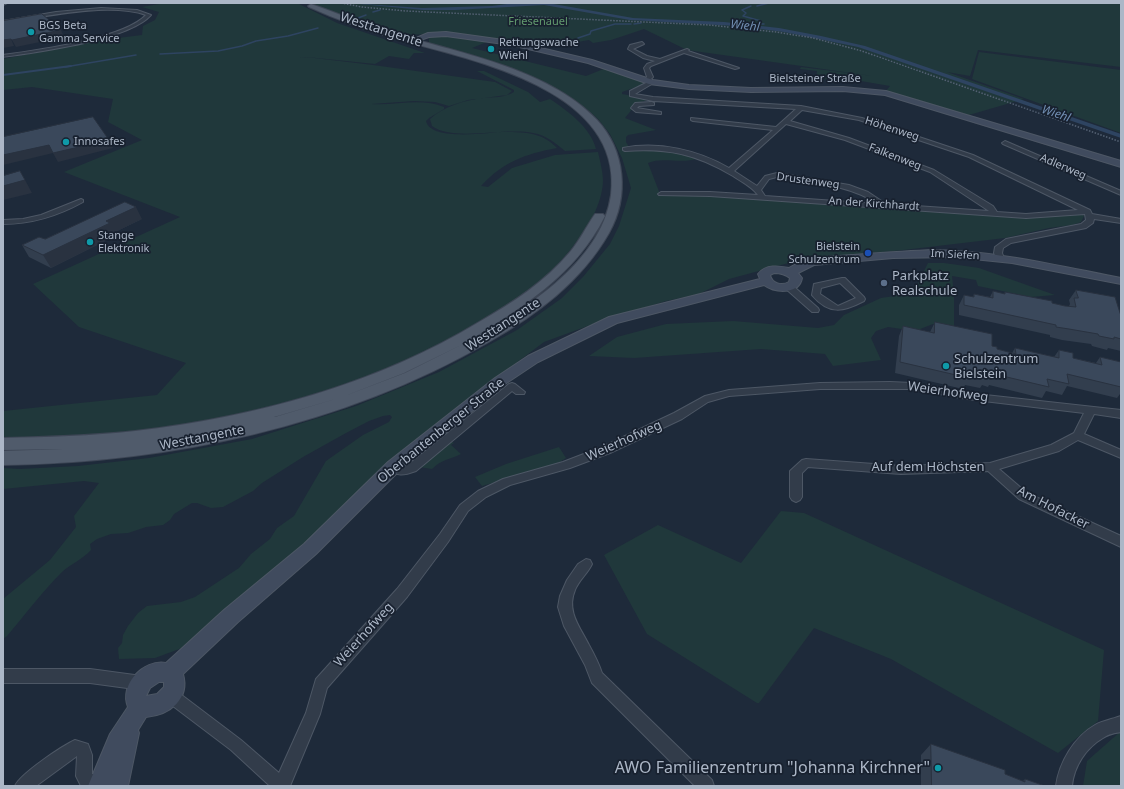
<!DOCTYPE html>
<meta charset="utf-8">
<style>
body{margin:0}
#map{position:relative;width:1124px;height:789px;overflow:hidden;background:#1e2a3a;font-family:"Noto Sans",sans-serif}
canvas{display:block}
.frame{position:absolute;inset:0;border:4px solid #acb7c7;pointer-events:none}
</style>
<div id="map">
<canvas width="1124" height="789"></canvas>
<div class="frame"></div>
</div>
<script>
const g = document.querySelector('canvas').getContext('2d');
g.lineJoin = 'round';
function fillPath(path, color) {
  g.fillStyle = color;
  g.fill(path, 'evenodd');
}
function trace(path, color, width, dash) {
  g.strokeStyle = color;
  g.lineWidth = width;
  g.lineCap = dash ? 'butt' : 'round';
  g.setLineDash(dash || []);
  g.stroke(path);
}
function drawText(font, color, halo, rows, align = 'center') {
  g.font = font + ' "Noto Sans",sans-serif';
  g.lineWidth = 3.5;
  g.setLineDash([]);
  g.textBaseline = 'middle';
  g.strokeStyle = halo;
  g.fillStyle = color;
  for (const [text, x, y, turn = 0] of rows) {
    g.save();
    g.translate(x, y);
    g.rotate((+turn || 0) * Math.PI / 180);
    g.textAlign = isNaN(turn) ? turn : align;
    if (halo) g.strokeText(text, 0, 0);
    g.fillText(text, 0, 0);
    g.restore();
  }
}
fillPath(new Path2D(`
 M164,3H297L337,23L425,53H414L409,59L389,56L375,64L307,57L286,58L306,57L373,65L495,82L512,91L507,95L468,100L449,106L435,102L414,101L371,104C395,106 421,97 444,107V109L429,118L426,121C431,142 489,132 505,132C515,132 526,132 536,135C544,137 551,142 557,148C525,154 503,162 481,186L488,187L512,168L555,155L598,152C600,161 603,172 603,181C602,205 588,227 574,245C548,280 513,303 476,325C396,372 307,400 215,419C146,433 74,439 3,438V411L157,395L186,363L79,327L33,284L180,217L64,172L142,140L108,122L113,99L32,87L3,90V59L102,40L142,35L143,26L155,20L159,12L142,7Z
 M310,3H1121V67L978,50L970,76L947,72L1024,99L969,115L886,91L890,86L855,80L816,79L817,71L800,69L801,67L873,76L687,50L644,29L611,40L593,43L589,40L555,46L527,41L521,45L456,33L403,35L335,14Z
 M439,35L489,41L472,48L586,76L606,68L648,83L622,92V94L651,99L637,103L625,118L656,130L628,135L626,137V142L630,149L665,148L698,158C682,165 663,156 648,163L660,194L714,195L947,210L1032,218L1082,214L1084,216L1081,222L1072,225L1049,228L1005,238L895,251L807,258L729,279L699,294L666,301L604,320L544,342L479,391L321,530L182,648L155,658L119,659L118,648L122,643L123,635L128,626L138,613L147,606L181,602L195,597L239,568L251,554L270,539L277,528L294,516L326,461L363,435L389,422L392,417L390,415L383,416L369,421L346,433L303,457L262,483L253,491L223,507L211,508L197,503H192L174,514L170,520L163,525L146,527L128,533L111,534L97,539L90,544L91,550C82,560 70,564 61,573C42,592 25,615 7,636L3,639V599L50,560L76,527L74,516L99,483L84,481L3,489V468L20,469L78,466L149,458L252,439L356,406L439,372L517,330L562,298L583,277L610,244L619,226L631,188L622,158L610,134L598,119L583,106L560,92L551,87L430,44L429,42V38Z
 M979,52L1121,70V133L972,79Z
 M477,71H484L528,92L540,102L550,99C568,111 591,128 596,149L565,151C555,143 546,135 533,133C505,127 453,142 432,126L430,119C443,107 465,100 483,98C494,97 504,98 514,92V90Z
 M928,263H944L979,268L1055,295L1031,297L978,286L976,280L952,276L954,294V327L933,324L915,331L888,327L876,331L871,338L881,360L833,366L825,354L761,349L634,358L589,356L617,337L666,324L733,321L818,328L834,325L844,315L881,298L895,296L917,285Z
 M448,440L454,443L451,445L461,454C449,460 442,459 432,469L419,467Z
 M559,447L566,458L555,465L482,486L475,477L506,464Z
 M781,511L804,513L1104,650L1098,721L1058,753L891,659L814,628L759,703H757L647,634L604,555L658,525L741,563Z
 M1121,731V786H1083L1087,761Z`), '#20383b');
fillPath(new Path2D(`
 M349,3L422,8L492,6L514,3H548L633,18L724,22L779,28L821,36L865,46L1121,134V138L858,47L784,32L736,26L630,20L544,5L455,10H423Z`), '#2e4461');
trace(new Path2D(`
 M751,6L742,10L746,13L743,16L761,21V24H764
 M757,6L769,3
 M373,12L380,10
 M358,18L366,15
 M634,24L641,23
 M578,38L590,34L591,31L615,24H631
 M160,54L218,51L242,46L256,41L288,36L318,28
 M65,67L136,55`), '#2e4461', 1.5);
trace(new Path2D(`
 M3,75L71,66`), '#2e4461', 2);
const minor = new Path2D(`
 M3,3H7L3,5Z
 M101,8L137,10L151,15C129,40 38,52 3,57V55C37,50 123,39 146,15C108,2 43,17 3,23V21L56,12Z
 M642,42L644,44L633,49L647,56L660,59L687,49L689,50L688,51L739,68L735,69L684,53L651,66L649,68L653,77L651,79L655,82L635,94L653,97L801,106L862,118L973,155L1090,210L1092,214L1121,219V223L1094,219L1093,223L1086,228L1011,243L1003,248L1002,253L1004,258L1000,260H997L994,253L995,247L1006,239L1081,224L1086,220L1085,214L1026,218L710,196L659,195L658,194L661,192H710L758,195C752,187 742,182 733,176C696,154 668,148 625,151L623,150V148C659,141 698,150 729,168L773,130L693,121L691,120V118L776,127L796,109L653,101L630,96V91L648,82L645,79L647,77L644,68L647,64L655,61L643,58L628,49L630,45ZM802,110L859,120L969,157L1078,210L1026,214L997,212L993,206L934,170L849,138L790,121ZM786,124L845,140L930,172L989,211L886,204L868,192L849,185L777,173L765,176L757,186L734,171ZM777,177C811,183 848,184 878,204L765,196L761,190L769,179Z
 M652,102L654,103V105L639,106L637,108L661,112V114L636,112L631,108L635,103Z
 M1005,141L1121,191V195L1003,144L1002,143Z
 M81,199L83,200V202C58,216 32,224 3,224V220L23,219L41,215Z
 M842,278H845L864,297L865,299L864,301C843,312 829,315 812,295L814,284ZM840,283L856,298L838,306L820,294L821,288Z
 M786,285H792L818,308L819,310L818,312H812L786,289L785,287Z
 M890,382L912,383L967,393L1121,410V418L1094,414L1084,434L1121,450V458L1078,440L1059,451L999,469L1027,493L1121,536V547L1019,499L988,471L901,474L808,467L802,473V497L800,500L796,502L792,500L790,497V471L802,460L806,459L901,466L990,463L1051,445L1074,433L1084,413L967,399L912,389H820L729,396L708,402L682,419L610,453L570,468L510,485L486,497L468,511L448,542L407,597L327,688L320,714L290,786H270L231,750L165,700L163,695L165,690L170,688L175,690L241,740L279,773L306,713L316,679L397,589L440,534L460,505L478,491L503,479L563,462L602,447L674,413L705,396L729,390L820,383Z
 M512,383L515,384L525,392L524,394H516L512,391L416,471C405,475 395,478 388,466L390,463L394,462L403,467L408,465L509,384Z
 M586,559L590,560L592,564C588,573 579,580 575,590C566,611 580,627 589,645C594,654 599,664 602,673L712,780L714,786H695L592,683L585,665L564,626L558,607L560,596L567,580L578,564Z
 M3,669H90L142,676L147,678L149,683L147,688L142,690L90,683H3Z
 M1121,716V732C1115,733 1108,734 1103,738C1086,748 1074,766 1072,786H1056C1059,763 1074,737 1095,725C1102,721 1113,719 1121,716Z
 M75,740L88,744L92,755V774L105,777L107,783L106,786H81L76,776L77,756L36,786H15C20,774 62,746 75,740Z`);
const secondary = new Path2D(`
 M446,32L511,41L592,60L653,80L689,85L751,88L843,87L886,91L1121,161V167L885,95L843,91L751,92L689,89L649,84L588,63L511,45L446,36L429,37L412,43L409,41L428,33Z
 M934,250C998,251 1059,266 1121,278V284L1012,263L954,257L893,258L814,265L798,273L802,278C799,295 775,293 764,285L617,323L538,362L505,384L400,470L316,554L238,622L183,674C190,699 170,715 146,717L138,730L139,733L128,786H88L110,734L128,707C119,685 143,659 166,663L224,610L304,544L388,462L495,378L528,356L609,317L760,279L758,274C766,264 779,266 789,268C808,256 830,257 851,255C879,253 906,251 934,250ZM774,273C780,273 785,274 790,278L789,282C782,286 772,284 770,275ZM159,682H164V687L157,694L146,696L150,688Z`);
const primary = new Path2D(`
 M311,4C337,13 363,24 389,32C455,52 548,68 597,120C625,150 630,196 609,233C581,282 536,315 487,343C343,426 169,463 3,465V451L63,449L3,450V438C47,437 91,436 135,431C254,417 375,385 479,322C512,303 545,282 570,252C580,240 586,227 595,214H603L605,216C575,276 520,309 465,343C520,312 601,265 611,195C624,90 475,61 400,40C369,31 338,20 309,7L308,6ZM463,344L405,373L342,397L404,373ZM339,398L274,417H275Z`);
trace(minor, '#4d5765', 2);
trace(secondary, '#4d5765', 2);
trace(primary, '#3c4554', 2);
fillPath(minor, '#323c4a');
fillPath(secondary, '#404b5e');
fillPath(primary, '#505b6b');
trace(new Path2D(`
 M341,3L362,7L406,11L709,25L776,32L813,38L862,51L1121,142`), '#536072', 1.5, [1.5, 1.5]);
fillPath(new Path2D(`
 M142,219L115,232L117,235L51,268L29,257L22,245Z
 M1076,290L1121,316V351L1108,348L1107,350L1092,346L1091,344L1062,340L1050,337V335L959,315V305L964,295L973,297L974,294L990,297L993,291L1004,294L1005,292L1052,303L1065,306H1069L1070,304L1069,300Z
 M935,322L992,346L997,349L1012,353L1015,348L1054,357L1059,350L1073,358L1096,363L1100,357L1121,362V394H1120L1117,398L1067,386L1062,395L1046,391L1042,398L989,385L988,387L982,385L980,388L965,385L963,389L895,373L899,336L903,326L930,332Z
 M931,744L1005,774L1023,781L1025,779L1045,786H921V755Z`), '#323e4e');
fillPath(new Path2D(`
 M61,30L64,37L16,47L12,40Z
 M11,39L14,46L3,48V40Z
 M109,140L113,148L58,162L53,153Z
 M49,145L53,153L3,165V155Z
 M25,180L32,193L3,200V186Z
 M136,207L142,219L115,232L117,235L51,268L43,255L106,221Z`), '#293240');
const building = new Path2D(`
 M42,14L61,30L12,40L11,39L3,40V21Z
 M93,117L109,140L53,153L49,145L3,155V137Z
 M20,171L25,180L3,186V176Z
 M125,202L136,207L106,221L110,223L43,255L22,245L39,237L45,239Z
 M1076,290L1115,297L1121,316V339L1114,337V339L1099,336L1098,334L1069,329L1056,327V325L964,305V295L974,297V294L993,298V291L1005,294V292L1052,301V303L1065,306L1076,307L1074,298H1078Z
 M935,322L992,334V346L997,347V349L1016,354L1015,348L1059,358V350L1073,353V358L1102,365L1100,357L1121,362V387L1067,374L1069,384L1047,379L1049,387L994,374V376L986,374V378L969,374V378L900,362L903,326L934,333Z
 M931,744L1005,770V774L1025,782V779L1045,786H932Z`);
fillPath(building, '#3a485b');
trace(building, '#293240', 1);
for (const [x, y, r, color] of [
 [31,32,4,"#0f9aa8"],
 [491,49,4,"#0f9aa8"],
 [66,142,4,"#0f9aa8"],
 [90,242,4,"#0f9aa8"],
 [868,253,4,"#1a4fb4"],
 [884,283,4,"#5c6f8a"],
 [946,366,4,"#0f9aa8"],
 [938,768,4,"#0f9aa8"]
]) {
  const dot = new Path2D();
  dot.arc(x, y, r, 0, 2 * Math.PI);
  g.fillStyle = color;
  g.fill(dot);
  trace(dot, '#18212f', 1.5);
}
drawText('11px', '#629a6e', '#18212f', [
 ["Friesenauel",538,22]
]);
drawText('11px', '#acb7c7', '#18212f', [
 ["BGS Beta",39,26],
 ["Gamma Service",39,39],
 ["Rettungswache",499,43],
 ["Wiehl",499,56],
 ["Innosafes",74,142],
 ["Stange",98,236],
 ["Elektronik",98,249],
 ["Bielstein",860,247,"right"],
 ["Schulzentrum",860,260,"right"]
], 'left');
drawText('11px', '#acb7c7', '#18212f', [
 ["Bielsteiner Straße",815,79],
 ["Höhenweg",892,129,18],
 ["Falkenweg",895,157,21],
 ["Adlerweg",1063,167,23],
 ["Drustenweg",808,181,8],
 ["An der Kirchhardt",874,204,4],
 ["Im Siefen",955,255,3]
]);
drawText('italic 12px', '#718eb2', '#18212f', [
 ["Wiehl",745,26,6],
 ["Wiehl",1056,114,19]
]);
drawText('13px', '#acb7c7', '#18212f', [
 ["Westtangente",381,30,18],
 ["Westtangente",503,325,-33],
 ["Weierhofweg",948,392,8],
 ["Oberbantenberger Straße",441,431,-39],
 ["Westtangente",202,438,-11],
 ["Weierhofweg",624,441,-24],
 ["Auf dem Höchsten",928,467],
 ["Am Hofacker",1053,508,27],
 ["Weierhofweg",364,635,-48]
]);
drawText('13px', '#acb7c7', '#18212f', [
 ["Parkplatz",892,276],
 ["Realschule",892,291],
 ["Schulzentrum",954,359],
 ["Bielstein",954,374]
], 'left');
drawText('16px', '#acb7c7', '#18212f', [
 ["AWO Familienzentrum \"Johanna Kirchner\"",930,768]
], 'right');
</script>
